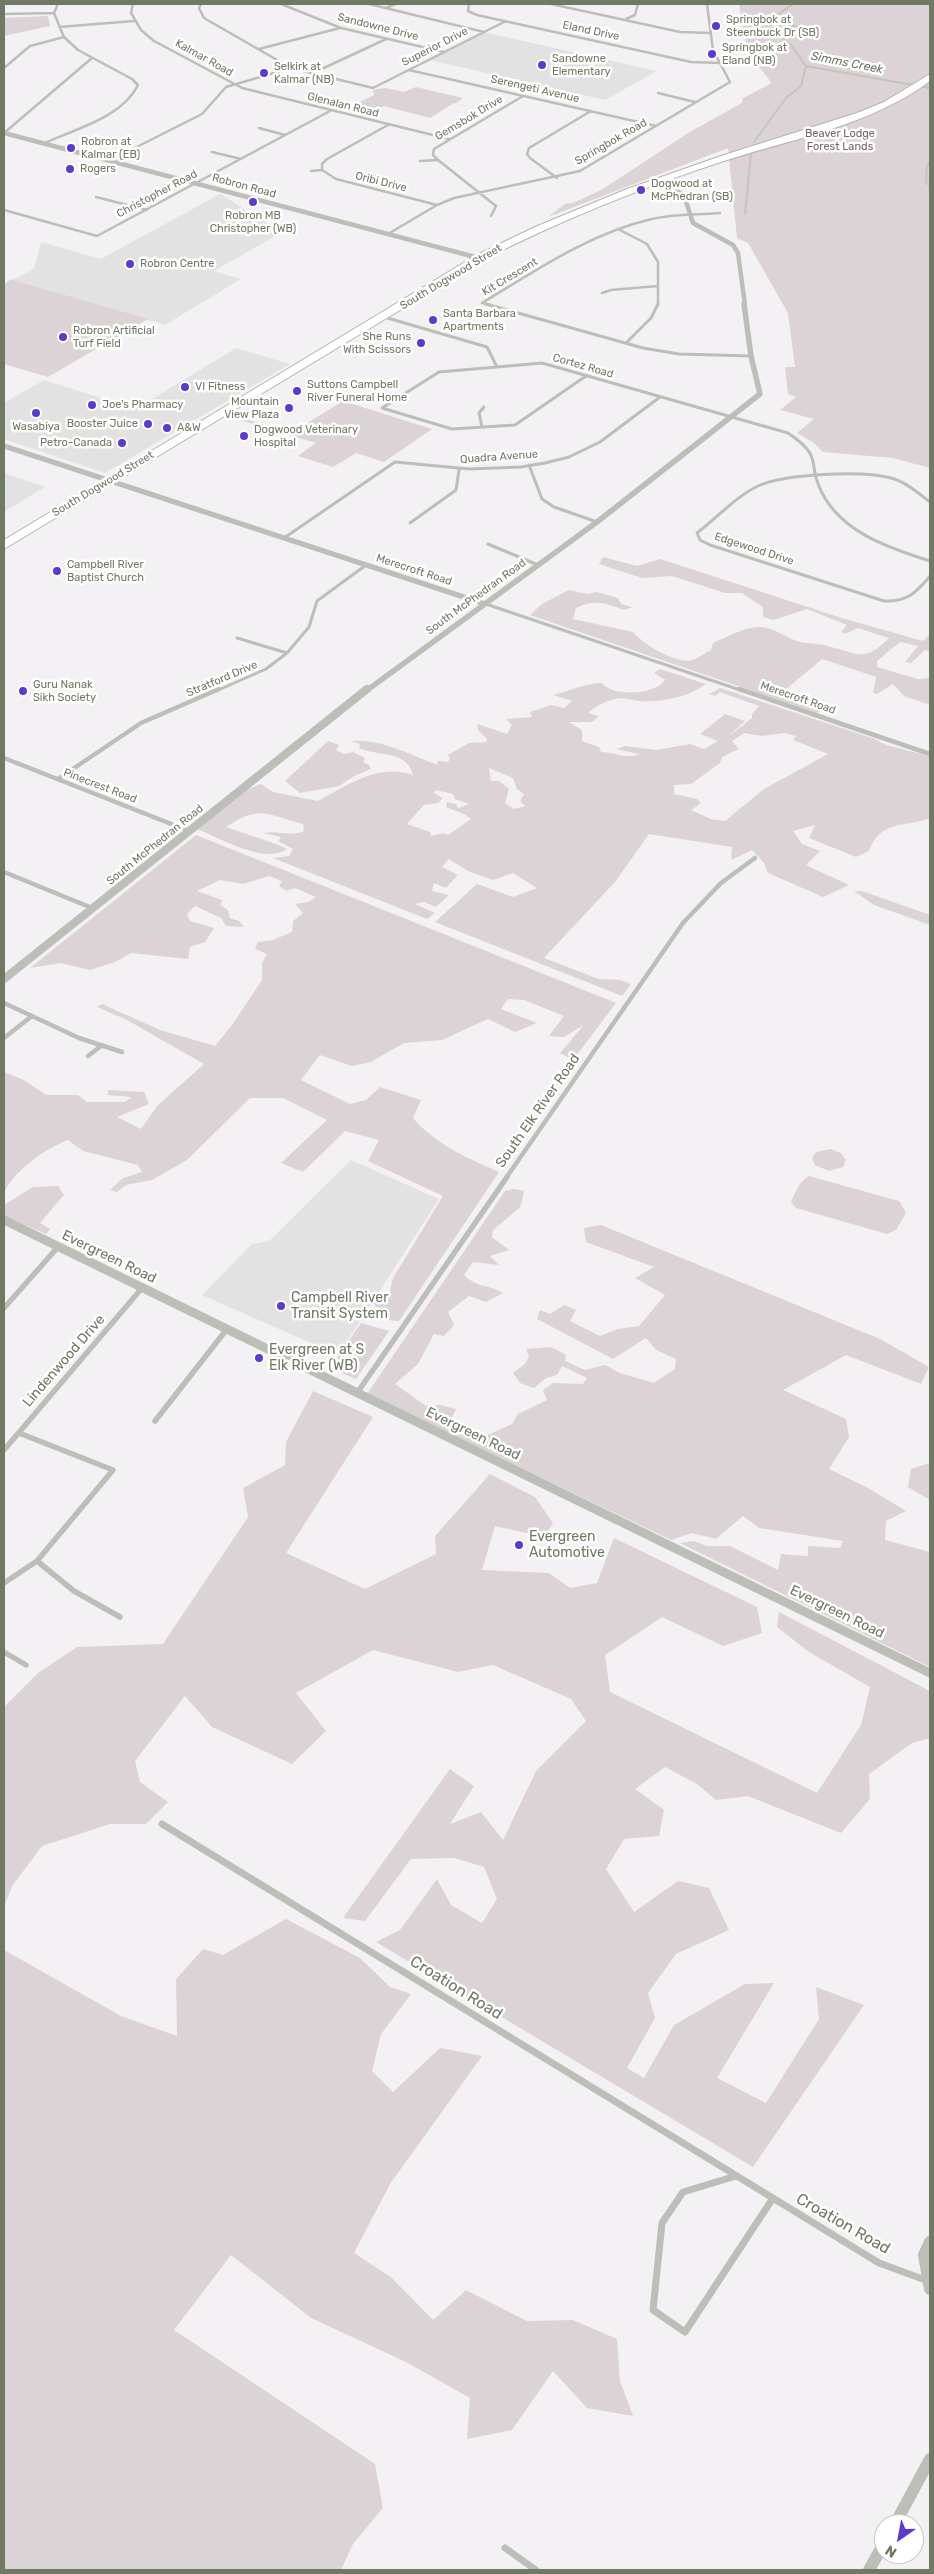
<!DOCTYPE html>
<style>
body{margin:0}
#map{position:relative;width:934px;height:2574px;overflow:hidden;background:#f4f1f4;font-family:Rubik,sans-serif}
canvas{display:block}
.frame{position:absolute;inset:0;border:5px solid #6f7963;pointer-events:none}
.north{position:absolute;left:874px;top:2514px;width:50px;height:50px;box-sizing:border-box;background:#fff;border:1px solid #c5c9c1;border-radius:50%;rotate:213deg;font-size:14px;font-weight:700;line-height:20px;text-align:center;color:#6f7963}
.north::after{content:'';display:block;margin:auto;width:18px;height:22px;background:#5c3acc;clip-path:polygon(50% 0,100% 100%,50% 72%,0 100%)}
</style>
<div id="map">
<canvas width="934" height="2574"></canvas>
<div class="frame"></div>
<div class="north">N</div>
</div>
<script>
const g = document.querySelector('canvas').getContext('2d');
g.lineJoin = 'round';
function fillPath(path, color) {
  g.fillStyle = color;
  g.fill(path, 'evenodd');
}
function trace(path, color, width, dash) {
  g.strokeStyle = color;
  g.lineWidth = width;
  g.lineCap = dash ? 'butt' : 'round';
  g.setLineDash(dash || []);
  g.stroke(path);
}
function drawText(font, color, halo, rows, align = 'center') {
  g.font = font + ' Rubik,sans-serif';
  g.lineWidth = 5;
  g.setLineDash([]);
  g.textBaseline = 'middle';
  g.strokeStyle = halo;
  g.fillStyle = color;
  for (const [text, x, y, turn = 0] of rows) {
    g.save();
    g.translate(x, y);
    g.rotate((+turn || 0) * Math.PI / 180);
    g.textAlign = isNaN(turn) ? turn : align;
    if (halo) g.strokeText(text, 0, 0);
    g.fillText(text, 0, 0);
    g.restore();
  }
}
fillPath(new Path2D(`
 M483,32L657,71L605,100L429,60Z
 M220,194L282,232L214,271L241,279L165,325L13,280L34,269L41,242L101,259Z
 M236,348L290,364L105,473L4,439V403L44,380L136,409Z
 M4,473L45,487L4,512Z
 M351,1160L439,1199L338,1355L202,1295L252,1244L269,1241Z`), '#e3e2e2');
fillPath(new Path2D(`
 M739,4H930V468L893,458L823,452L813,442L797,433L814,419L780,410L796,397L788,394L785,367H795L788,313L748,243L737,238L728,148L548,217L565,204L573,203L603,189L688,133L742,103L743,98L770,84L771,82L748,53Z
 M48,16L50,26L4,36V18Z
 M416,87L463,98L456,103L488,111L454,103L430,118L384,106L365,116L344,110L374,95L373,90L385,88L404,92Z
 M12,279L13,280L148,319L48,377L4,364V284Z
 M343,401L432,429L384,462L356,453L333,467L298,456L316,443L233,418L236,416L291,433Z
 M603,557L637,566L660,559L842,618L923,641L930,634V651L925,650L911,663L905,662L918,646L900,642L877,661V667L918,679L930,678V705L904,696L893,684L877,694L873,693L876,677L822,659L779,695L800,702L823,706L824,710L817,713L530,615L542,604L569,590L587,594L597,592L618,598L621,604L632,607L624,610C605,603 595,599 576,608L573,619L633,632C644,645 672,661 689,661C696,660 705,653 711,650L713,643C727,637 745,626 761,627C774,628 785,637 797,641C806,644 818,643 827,646C859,653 863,664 889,638L858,628L845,634L841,632L847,625L807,609L773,620L763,617V607L742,593H725L672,576L642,578L599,564Z
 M660,669L706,684C689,697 660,703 639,701C631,700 622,697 615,699C605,701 596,706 588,713L599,716L592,722H568L582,730V741L599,747L601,752C615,752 626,760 639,754L616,749L625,746L656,750L690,744L704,749L718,741L700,734L725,714L745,721L728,737L752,718V714L759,706L720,692L715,696L709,694L720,688L875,739L886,745L930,756V818C904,828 881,819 869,851L856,857L809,838L815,825L793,831L802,844L820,851L806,865L849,885L823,897L768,873L764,863L752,850L731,860L732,847L649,834L615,882L544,958L599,979L620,980L631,984L622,996L435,922L477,884L513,897L537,888L513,873L493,880L468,871L449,859L442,867L458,875L446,888L434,883L432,891L449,895L436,907L424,902L415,904L435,913L427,919L273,858L289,856L293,849L278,841L281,837L263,833C277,830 291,837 304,831L303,824C266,815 261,804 226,827L279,845L287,849C264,865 220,838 197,829L246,790L261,784L273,792L318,801C348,785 378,763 413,775C407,750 380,757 359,748L360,744L351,741C381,738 410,755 438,765L437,761L448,762L450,759L448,755L469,743L487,742V739L478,730L477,724L507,734L512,725L506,719L532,717L530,712L551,705L564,708L572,701L553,695C570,691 585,683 602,683C613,697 656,695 665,680L654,673ZM744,733L762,736L784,733L796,736L793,740L828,754L764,789L725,821L711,819L691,810L701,803L697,799L674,794V785L691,784L720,763L722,757L739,749L732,741ZM489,768L513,778L517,789L524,794L520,801L525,806L514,809L505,803L509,789L499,781H491ZM436,790L453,794L455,799L469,804L458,808L456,804L447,802L446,807L464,814L471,819L448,835L444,833L431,836L430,832L407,824L424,805L438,803L443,798L434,793Z
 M328,741L339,745L336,750L344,754L353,752L365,758L363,762L369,765L371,769L354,776L339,786L300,793L285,781Z
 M196,835L616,1003L573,1060L560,1053L584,1025L564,1037L549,1036L564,1016L524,1000L508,999L501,1009L537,1023L515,1032L488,1019L442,1040L404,1043L371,1062L352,1066L320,1055L301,1080L350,1104L366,1100L380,1087L421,1100L413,1118C436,1145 468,1158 499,1172L399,1321L385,1320L372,1301L389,1295L393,1278L443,1196L368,1161L379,1140L345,1131L303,1172L281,1163L327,1120L283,1098H250L187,1160L152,1180L126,1185L117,1192L110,1190L123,1178L142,1172L138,1165L83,1151L68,1140C44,1149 16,1170 4,1192V1072L24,1080L46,1095H78L87,1102H125L131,1097L108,1095V1090L144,1092L149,1104L117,1117L141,1129L157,1106L204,1064L127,1020L97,1007L102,1004L160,1030L215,1046L232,1025L262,980V963L267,954L255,949L258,942L273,940L292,932L293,921L303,913L295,904L308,902L316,897L295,888L286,891L279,886L282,881L269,876L243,884L220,880L197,891L222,900L220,905L228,910L230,918L239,921L244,927L226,926L221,918L195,906L187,914L190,921L214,928L205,942L190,947L188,959L131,953L115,962L90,970L61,963L30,968Z
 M854,891H862L930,915V925L874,905Z
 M831,1149L841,1153L846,1160L843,1167L829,1171L815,1165L812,1158L816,1152Z
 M809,1176L899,1201L906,1213L896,1230L887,1234L796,1208L791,1202C795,1192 800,1181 809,1176Z
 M58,1186L64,1195L40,1223L50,1229L46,1234L4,1216V1205L33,1187Z
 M514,1189L524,1191C523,1196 522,1203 520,1207C518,1209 496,1228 493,1230L492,1237L509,1250L490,1256L499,1265L473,1262L464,1275C479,1289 486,1283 503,1293L486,1302L469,1296L448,1312L454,1325L444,1336L434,1334L418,1364L395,1384L426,1406L440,1405L456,1409L449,1424L481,1438L512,1424L518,1414L547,1400L543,1390L553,1383L583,1384L587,1378L562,1366L557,1375L546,1378L534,1388L520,1383L513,1373L525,1364L529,1357L526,1349L551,1347L566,1355L565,1361L585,1370L605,1365L620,1373L654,1383L675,1369L676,1359L656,1350L646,1338L613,1359L537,1319L540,1310L550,1314L564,1305L576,1310L570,1321L600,1336L618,1329L639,1326L665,1295L635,1278L654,1267L586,1242L584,1228L601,1225L880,1339L929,1367L921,1384L846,1355L783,1390L846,1419L849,1437L829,1469L868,1488L906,1511L886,1521L885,1540L930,1552V1667L680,1543L694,1541L707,1546H730L778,1570L781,1554L808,1556V1546L840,1548L843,1541L759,1528L743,1516L716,1539L692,1533L671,1540L367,1394L505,1191Z
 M361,1323L389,1331L356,1379L330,1368Z
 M313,1391L373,1417L286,1553L365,1589L436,1554L435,1536L490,1474L535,1497L553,1523L544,1537L495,1526L482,1570L549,1573L570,1588L597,1583L614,1538L757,1607L762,1633L723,1646L662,1617L605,1655L610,1692L817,1793L861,1725L870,1687L809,1652L777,1627L779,1612L930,1691V1738L912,1743L869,1774L870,1799L841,1833L748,1796L716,1800L697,1784L665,1767L635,1789L664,1810L659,1836L624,1839L606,1869L634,1912L678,1881L709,1888L729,1930L676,1954L648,1993L655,2018L627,2068L644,2078L674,2025L745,1984L774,1983L717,2078L766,2103L819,2019L816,1987L864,2005L753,2167L376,1942L400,1930L437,1879L451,1905L482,1923L497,1899L484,1867L454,1858L411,1859L365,1921L343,1918L450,1769L474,1786L450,1824L481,1812L503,1840L536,1771L586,1721L571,1699L493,1665L458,1672L373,1650L296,1693L326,1731L292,1764L212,1727L185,1696L135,1761L140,1782L168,1802L146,1824H110L42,1846L12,1886L4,1907V1707L38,1673L77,1647L163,1644L248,1517L243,1488L285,1465L286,1442Z
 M930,1463V1500L908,1487L911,1469Z
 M286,1919L360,1958L390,1987L411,1994L381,2034L372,2071L393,2092L440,2048L482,2056L390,2184L354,2253L392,2278L433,2320L466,2290L527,2321L573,2320L617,2339L620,2381L633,2416L587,2408L553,2371L512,2430L467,2439L470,2398L406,2362L311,2318L231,2255L174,2330L375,2464L383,2508L353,2544L341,2570H4V1950L121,2016L177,2036L176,1979L203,1949L223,1955Z`), '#dbd3d6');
trace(new Path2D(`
 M793,4L776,16L775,20L799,28L786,31L781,37L792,46L806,66L930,88
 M754,142L786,98L801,86L806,66
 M930,161L927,166L926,183L930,185
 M745,214L751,153`), '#c3c6b9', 2);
const secondary = new Path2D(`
 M930,74V81C871,125 796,138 727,160C643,187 561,220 483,260L4,549V540L475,256L535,227L627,189L721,156L857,113L884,102Z`);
trace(secondary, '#b1b5ac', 2);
trace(new Path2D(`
 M133,4L131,13L141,30L154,41L242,88L449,139
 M201,4L199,8L204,18L291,68L373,88L506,21
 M281,4L341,28L444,52
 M369,4L484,32
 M469,4L468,11L477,15L691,62L720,63
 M551,4L680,32L710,33
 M385,8L396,4
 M4,14L54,13
 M626,19L635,15L638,4
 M59,27L134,21
 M259,49L340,28
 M4,68L30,46L64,37
 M409,70L656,126
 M311,74L386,39
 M658,93L695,102
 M388,125L327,159L322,164V170L336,179L437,205
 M259,128L285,135
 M4,133L92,58
 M43,144C74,129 122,118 138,85L132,79L78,50L64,37L54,13L58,4
 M212,152L241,159
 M109,161L202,114L226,87L291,68
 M420,161L438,160
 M311,171L322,170
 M557,178L530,158L527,154L529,148L591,111
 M96,197L147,210
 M4,210L97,236L330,111
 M491,216L496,206L438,160L433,155L434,149L523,96
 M620,230L647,244L658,262V305
 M388,234L437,205L454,198L580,171L730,82L713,50L707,4
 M602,293L611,290L658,286
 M490,305L482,303C535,271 590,233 652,219C674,214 697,215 720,213`), '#bbbfb7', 2.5);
trace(new Path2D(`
 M486,304L643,348L679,354L751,356
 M384,317L487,347L497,367L542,363L788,433C825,458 806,462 822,493C843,533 889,548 930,561
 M626,343L651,318L658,304
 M497,367L439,372L382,408L452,429L515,425L586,376
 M482,427L479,413L484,407
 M529,465L542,499L554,507L597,522
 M930,502C918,493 906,482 891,478C862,470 784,474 758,486C735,497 717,518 697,533L700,540L710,545L884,601C907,602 916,593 930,576
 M410,523L456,490L459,470
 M284,538L395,462L469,469L521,467L545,463L569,457L600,442L660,397
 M488,544L538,565
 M483,603L743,691
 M237,638L287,653
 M216,691L266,669L287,653L309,627L317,601L366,565`), '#bbbfb7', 3);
trace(new Path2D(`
 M739,689L930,754
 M4,758L189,831
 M58,779L141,723L219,689
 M4,872L92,908
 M4,1003L79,1038L122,1052
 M4,1038L32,1016
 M88,1056L101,1046
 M506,1178L683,923L721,883L755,858`), '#bbbfb7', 4.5);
trace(new Path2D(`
 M4,1308L58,1247
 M357,1393L507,1177
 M155,1421L227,1329
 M4,1450L142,1288
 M37,1561L74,1591L120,1617
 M4,1583L37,1561L113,1470L19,1433
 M4,1652L26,1665`), '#bbbfb7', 5.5);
trace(new Path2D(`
 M162,1824L879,2263L928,2281
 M736,2176L683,2192L662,2223L653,2310L685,2332L773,2198
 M505,2548L536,2570`), '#bbbfb7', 7);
trace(new Path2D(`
 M4,133L479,258
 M658,181L684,195L693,223L733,245L738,253L745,305`), '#bbbfb7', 4.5);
trace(new Path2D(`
 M4,446L482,603
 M366,691L597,522L760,394L751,356L744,304`), '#bbbfb7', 5.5);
trace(new Path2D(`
 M4,979L367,689`), '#bbbfb7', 8);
trace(new Path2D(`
 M4,1220L930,1673`), '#bbbfb7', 9);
trace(new Path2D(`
 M930,2242L924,2255L930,2289
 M895,2524L930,2459
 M869,2570L884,2543`), '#bbbfb7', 12);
fillPath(secondary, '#fff');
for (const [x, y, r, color] of [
 [716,26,5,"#5c3acc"],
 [712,54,5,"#5c3acc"],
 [542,65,5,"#5c3acc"],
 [264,73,5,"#5c3acc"],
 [71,148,5,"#5c3acc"],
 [70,169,5,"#5c3acc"],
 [641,190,5,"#5c3acc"],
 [253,202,5,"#5c3acc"],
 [130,264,5,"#5c3acc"],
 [433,320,5,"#5c3acc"],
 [63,337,5,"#5c3acc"],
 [421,343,5,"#5c3acc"],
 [185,387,5,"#5c3acc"],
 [297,391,5,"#5c3acc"],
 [92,405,5,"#5c3acc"],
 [289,408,5,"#5c3acc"],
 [36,413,5,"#5c3acc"],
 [148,424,5,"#5c3acc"],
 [167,428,5,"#5c3acc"],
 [244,436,5,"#5c3acc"],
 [122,443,5,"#5c3acc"],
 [57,571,5,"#5c3acc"],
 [23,691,5,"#5c3acc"],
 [281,1306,5,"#5c3acc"],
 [259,1358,5,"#5c3acc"],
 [519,1545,5,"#5c3acc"]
]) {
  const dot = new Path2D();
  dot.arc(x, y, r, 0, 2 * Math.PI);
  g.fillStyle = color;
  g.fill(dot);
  trace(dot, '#fff', 2);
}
drawText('11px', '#6f7963', '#fff', [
 ["Springbok at",726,20],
 ["Steenbuck Dr (SB)",726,33],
 ["Springbok at",722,48],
 ["Eland (NB)",722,61],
 ["Sandowne",552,59],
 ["Elementary",552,72],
 ["Selkirk at",274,67],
 ["Kalmar (NB)",274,80],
 ["Robron at",81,142],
 ["Kalmar (EB)",81,155],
 ["Rogers",80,169],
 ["Dogwood at",651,184],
 ["McPhedran (SB)",651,197],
 ["Robron MB",253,216,"center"],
 ["Christopher (WB)",253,229,"center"],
 ["Robron Centre",140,264],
 ["Santa Barbara",443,314],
 ["Apartments",443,327],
 ["Robron Artificial",73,331],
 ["Turf Field",73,344],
 ["She Runs",411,337,"right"],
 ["With Scissors",411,350,"right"],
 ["Suttons Campbell",307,385],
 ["River Funeral Home",307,398],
 ["VI Fitness",195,387],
 ["Mountain",279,402,"right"],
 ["View Plaza",279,415,"right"],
 ["Joe's Pharmacy",102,405],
 ["Booster Juice",138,424,"right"],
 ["Wasabiya",36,427,"center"],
 ["A&W",177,428],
 ["Dogwood Veterinary",254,430],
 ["Hospital",254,443],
 ["Petro-Canada",112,443,"right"],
 ["Campbell River",67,565],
 ["Baptist Church",67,578],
 ["Guru Nanak",33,685],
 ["Sikh Society",33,698]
], 'left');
drawText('11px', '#6f7963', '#fff', [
 ["Sandowne Drive",378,27,14],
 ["Eland Drive",591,31,12],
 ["Superior Drive",435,47,-27],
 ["Kalmar Road",204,58,29],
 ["Serengeti Avenue",535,89,13],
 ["Glenalan Road",343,105,14],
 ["Gemsbok Drive",469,118,-31],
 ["Springbok Road",611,142,-30],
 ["Oribi Drive",381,182,14],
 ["Robron Road",244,186,15],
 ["Christopher Road",157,194,-28],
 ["South Dogwood Street",451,277,-31],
 ["Kit Crescent",510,277,-31],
 ["Cortez Road",583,366,16],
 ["Quadra Avenue",499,457,-4],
 ["South Dogwood Street",103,484,-31],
 ["Edgewood Drive",754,549,18],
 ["Merecroft Road",414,570,18],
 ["South McPhedran Road",476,597,-36],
 ["Stratford Drive",222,679,-23],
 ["Merecroft Road",798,698,19],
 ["Pinecrest Road",100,786,21],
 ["South McPhedran Road",155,845,-39]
]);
drawText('11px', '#776569', '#fff', [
 ["Beaver Lodge",840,134],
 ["Forest Lands",840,147]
]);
drawText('italic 12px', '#6f755e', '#fff', [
 ["Simms Creek",847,63,11]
]);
drawText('14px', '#6f7963', '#fff', [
 ["South Elk River Road",538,1111,-55],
 ["Evergreen Road",109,1257,26],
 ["Lindenwood Drive",64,1361,-49],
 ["Evergreen Road",473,1434,26],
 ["Evergreen Road",837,1612,26]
]);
drawText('14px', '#6f7963', '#fff', [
 ["Campbell River",291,1298],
 ["Transit System",291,1314],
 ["Evergreen at S",269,1350],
 ["Elk River (WB)",269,1366],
 ["Evergreen",529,1537],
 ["Automotive",529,1553]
], 'left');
drawText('16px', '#6f7963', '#fff', [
 ["Croation Road",456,1988,32],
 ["Croation Road",843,2224,30]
]);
</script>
